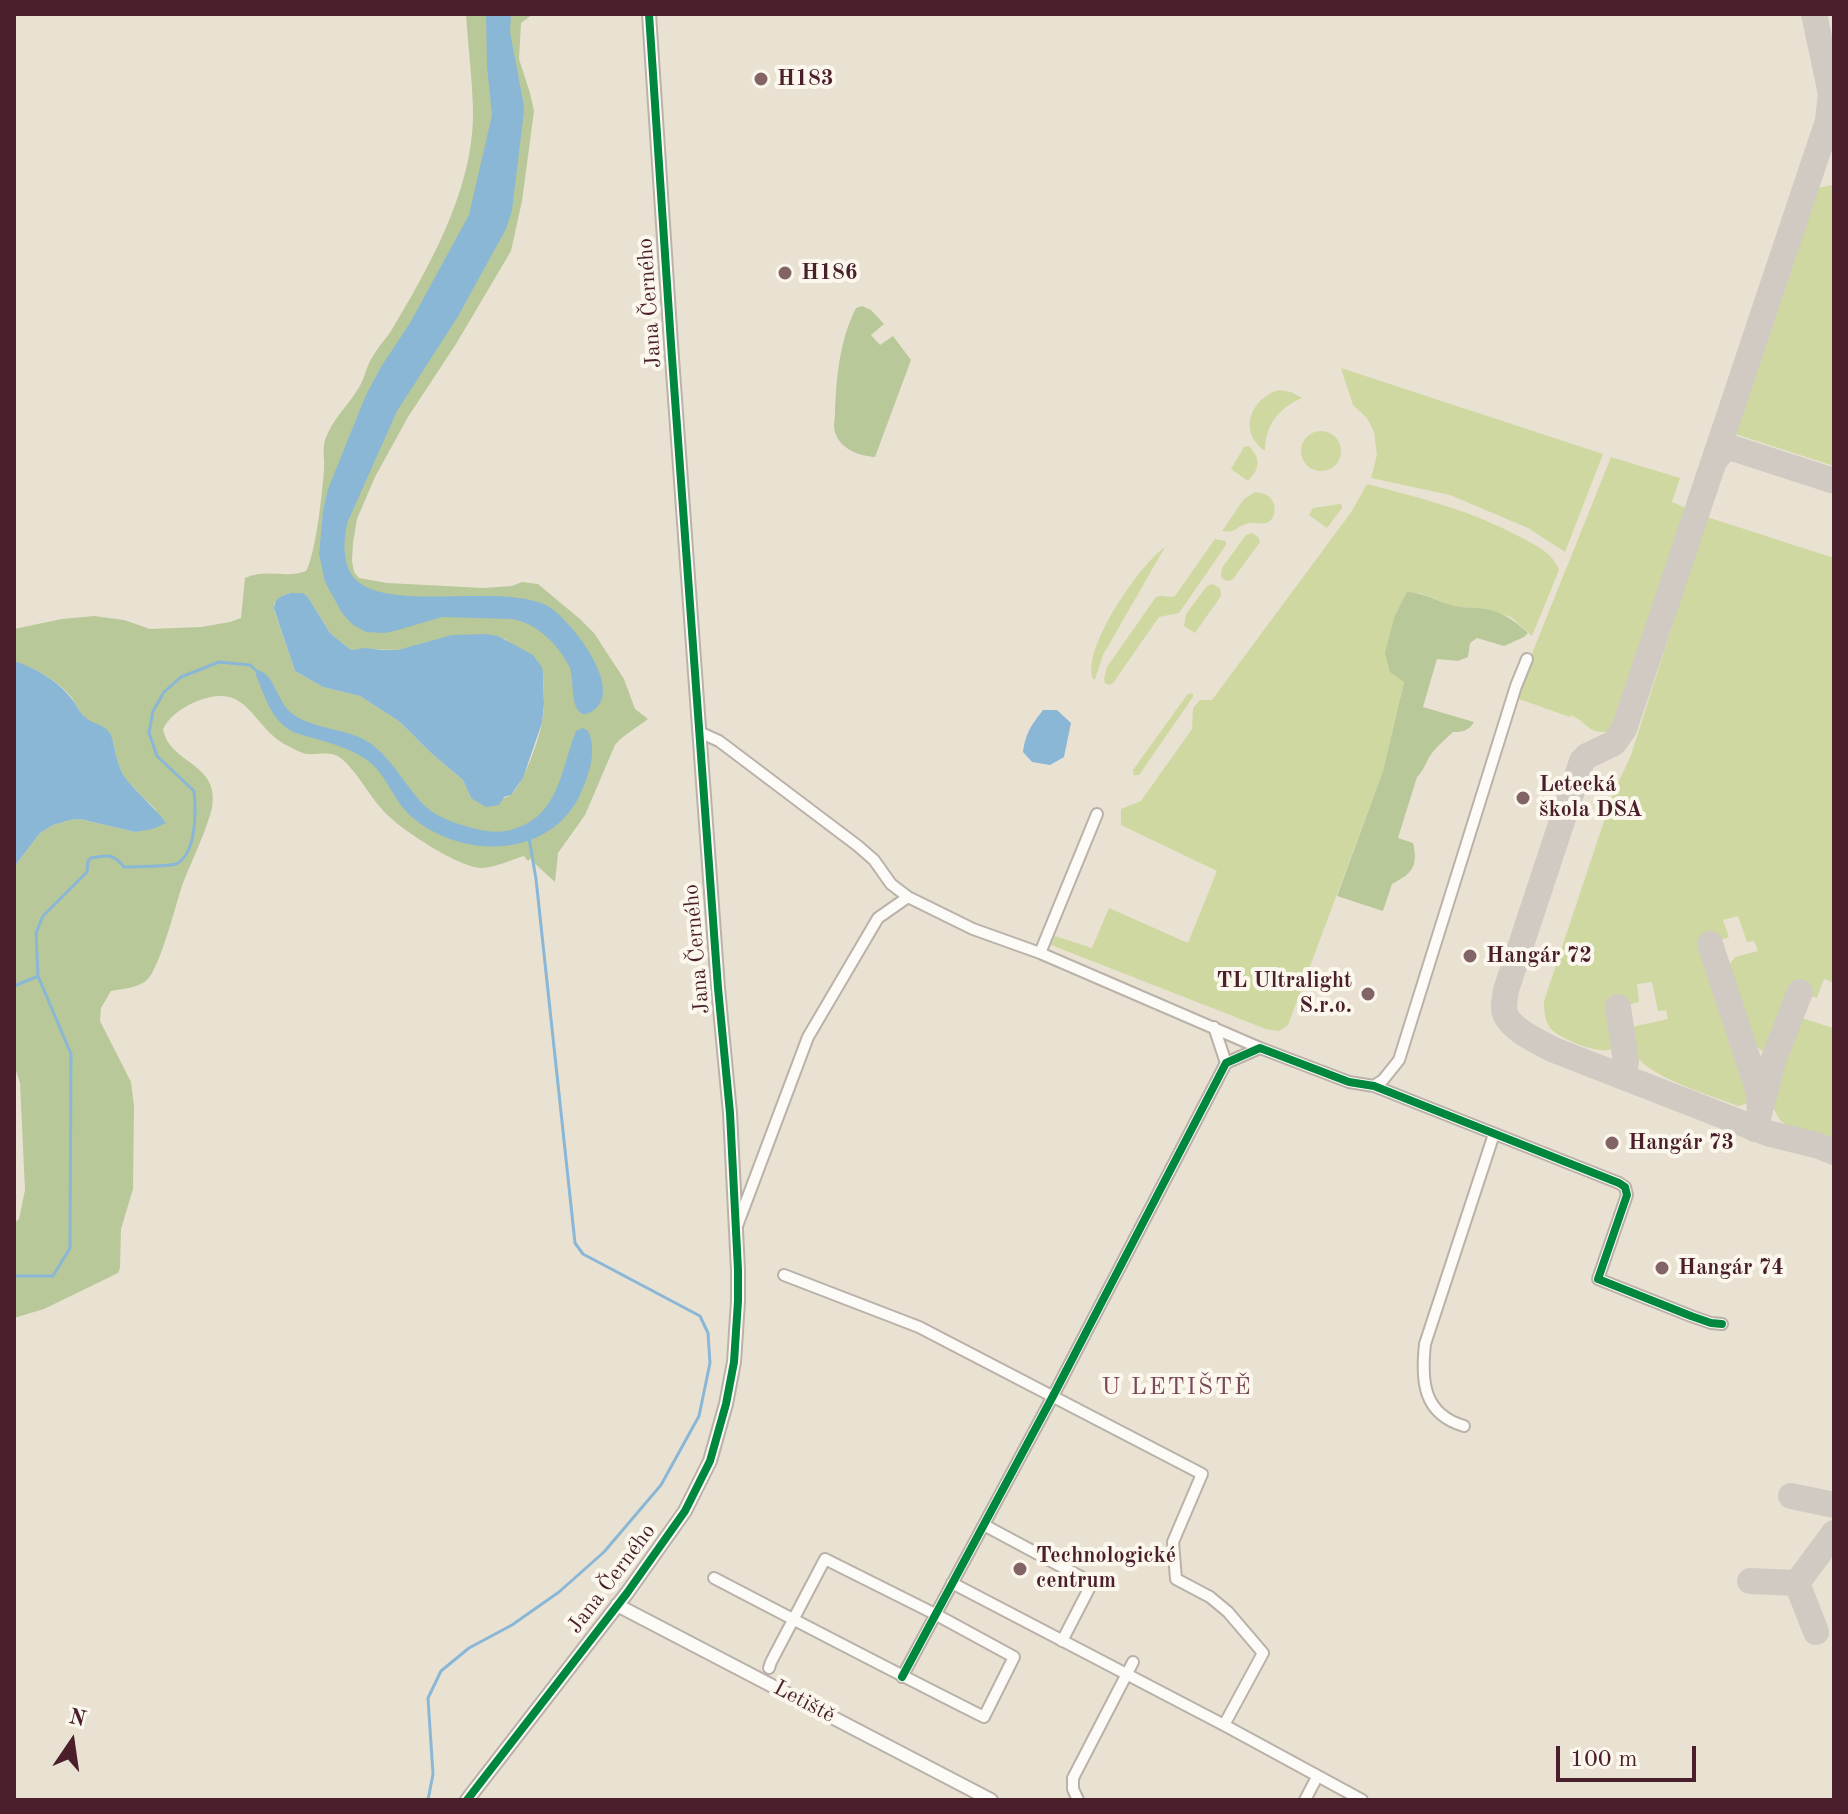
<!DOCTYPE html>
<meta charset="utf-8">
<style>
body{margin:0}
#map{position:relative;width:1848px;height:1814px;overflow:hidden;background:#e9e2d3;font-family:"Old Standard TT",serif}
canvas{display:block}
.frame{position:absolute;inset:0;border:16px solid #4a1f2b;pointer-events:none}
.north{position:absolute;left:32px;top:1702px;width:80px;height:80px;-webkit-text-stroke:6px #fbf7ec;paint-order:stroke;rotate:13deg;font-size:22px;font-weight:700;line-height:32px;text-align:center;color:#4a1f2b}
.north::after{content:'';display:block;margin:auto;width:28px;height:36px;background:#4a1f2b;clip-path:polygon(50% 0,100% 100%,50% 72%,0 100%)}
.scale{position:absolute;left:1556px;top:1746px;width:140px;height:36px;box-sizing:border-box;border:4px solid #4a1f2b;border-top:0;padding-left:10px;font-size:24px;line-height:28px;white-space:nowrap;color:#4a1f2b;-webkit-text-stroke:6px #fbf7ec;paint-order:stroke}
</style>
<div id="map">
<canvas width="1848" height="1814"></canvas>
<div class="frame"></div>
<div class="north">N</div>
<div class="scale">100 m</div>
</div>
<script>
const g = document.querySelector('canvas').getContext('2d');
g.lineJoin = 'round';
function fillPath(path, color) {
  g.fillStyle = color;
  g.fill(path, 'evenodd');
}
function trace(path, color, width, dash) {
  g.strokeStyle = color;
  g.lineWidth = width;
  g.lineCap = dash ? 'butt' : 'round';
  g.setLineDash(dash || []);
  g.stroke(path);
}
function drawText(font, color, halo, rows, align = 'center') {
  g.font = font + ' "Old Standard TT",serif';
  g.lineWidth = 8;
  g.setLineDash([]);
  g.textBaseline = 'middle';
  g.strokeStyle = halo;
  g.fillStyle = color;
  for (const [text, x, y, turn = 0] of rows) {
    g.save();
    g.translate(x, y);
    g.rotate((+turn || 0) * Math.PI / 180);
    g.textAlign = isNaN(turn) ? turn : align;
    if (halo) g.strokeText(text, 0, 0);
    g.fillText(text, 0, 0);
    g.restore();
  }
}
fillPath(new Path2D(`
 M1831,185L1834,186V466L1735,434L1815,193L1819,188Z
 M1341,368L1603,454L1565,552L1528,528L1450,495L1371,478L1377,455L1374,432L1367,418L1353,405Z
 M1279,390L1291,392L1302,398C1279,408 1265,425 1265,450H1263C1257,444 1251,438 1250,429C1247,411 1263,394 1279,390Z
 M1301 451a20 20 0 1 1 40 0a20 20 0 1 1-40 0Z
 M1249,446C1261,459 1260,469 1248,481L1231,469L1244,447Z
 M1611,457L1680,478L1672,502L1686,508L1616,724L1611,731C1589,736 1587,722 1571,715L1570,717L1519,699L1517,691Z
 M1367,484C1424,499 1470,510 1522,538C1537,546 1553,553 1559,570L1532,636L1511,617L1479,608L1455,607L1420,593H1407L1395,615L1404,682L1383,771L1288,1025L1279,1031L1266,1029L1051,945L1055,936L1092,948L1109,908L1188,943L1217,871L1121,825V809L1141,801L1192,729L1193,708L1200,700H1212L1352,511Z
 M1255,492C1261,493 1269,494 1272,500C1277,508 1275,520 1266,523C1260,525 1252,521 1246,524C1234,528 1237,533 1222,531L1244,499Z
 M1340,504L1342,505V508L1327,528L1309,515L1313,508Z
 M1707,517L1834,558V983L1824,979L1817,998L1793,990L1772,1046L1762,1051L1751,1042L1727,968L1735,957L1758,951L1754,941L1747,942L1738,916L1723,920L1729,937L1703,947L1751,1087C1753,1098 1750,1104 1738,1106C1713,1096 1648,1077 1636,1055C1632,1047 1632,1038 1631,1029L1636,1026L1668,1019L1666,1010L1658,1011L1652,982L1637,984L1639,1002L1611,1009C1613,1019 1620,1037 1615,1046C1607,1059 1561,1039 1552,1030C1545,1023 1544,1011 1544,1001L1613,794L1631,755Z
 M1252,533L1258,537L1260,542L1233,579C1229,582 1223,581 1221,576L1222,568L1243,539L1246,535Z
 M1215,539L1226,541V545L1179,613L1159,617L1113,683L1109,685L1105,683L1104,679L1107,667L1156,597L1161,596L1172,597L1175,596Z
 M1165,547L1103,655L1095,679H1093C1081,649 1140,564 1165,547Z
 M1212,584L1220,588L1221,596L1195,633L1184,626L1186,614L1207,586Z
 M1190,693L1193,694V697L1139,775H1134L1133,770L1187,695Z
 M1799,1019H1805L1833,1028L1834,1026V1142L1789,1127L1780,1120L1772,1106L1774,1083Z`), '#ced8a0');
fillPath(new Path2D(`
 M466,14H533L521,23L519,59L530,93L534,111L522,201L511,251L456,344L408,417L375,477L357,519L353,543L352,561L354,572L359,578L387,583L484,588L512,586L522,582L538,584L580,619L594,633L624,679L635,709L648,719C638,727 623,735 615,745L585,815L558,853L555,882L533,862L531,858L528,861L524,856C511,860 496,867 483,868C460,869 394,826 380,807C367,792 357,772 342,759C331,750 320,755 307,754C302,753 295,750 290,747C250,729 251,679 195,702C180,709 171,715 163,729C168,759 206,762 212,790C213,796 213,802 212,808C205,834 193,858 183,883C176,903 160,970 146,981C136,988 122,989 111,991L101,1008L100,1021L131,1082L134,1106L133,1189L121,1229L120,1268L118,1273L44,1309L14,1318V1223L19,1219L25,1190L20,1083L14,1065V867L40,833L53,825L70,820L80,819L135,832L147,828L156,810C144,797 126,784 119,767C115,756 115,740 108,731C102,725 93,724 86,719C80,713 77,705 72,698C58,680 35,669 14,661V629L62,619L94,616L124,620L150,629L201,627L230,622L241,618L245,578C266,568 286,579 306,571C316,552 322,494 324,470C325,460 322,450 325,440C333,418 347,407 358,389C365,379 366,366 373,356C378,347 385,340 391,331C428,269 472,192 473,117C473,83 468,48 466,14ZM291,593H303L308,597L330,633L351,650C367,648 382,650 398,650L505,639L543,673C544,689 545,707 542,723C539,739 522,789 509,796C499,801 482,798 471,798L463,780L431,753L400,722L360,696L323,687L295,671L274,610V603L284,595Z
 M862,306L871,310L884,324L871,335L880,345L893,336L911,360L875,457C859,456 840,449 835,432C833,426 835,419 835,413C836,378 840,339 856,308Z
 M1407,592C1425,593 1434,600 1451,605C1459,608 1468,607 1477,608C1498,609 1513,619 1528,633L1524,637L1504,646L1477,638L1470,643L1468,657L1458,661L1437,659L1423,707L1474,722C1469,731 1462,732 1453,732C1446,739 1438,745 1432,753C1426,761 1424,771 1417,777L1398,838L1413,843C1419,867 1411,874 1392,884L1383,911L1337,896L1383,771L1404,682L1390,672L1385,653L1395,615Z`), '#b9c898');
fillPath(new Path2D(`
 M486,14H511L510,32L523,101L524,111L512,210L506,229L457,318L397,411L348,521C343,538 342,565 355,579C389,613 498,583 546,605C569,617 625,688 594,710C591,712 586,715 583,714C570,710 574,679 570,668C559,645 537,623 512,619L442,617L398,630L385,633L366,632L353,625L342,613L325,582L319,554L323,511L328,489L366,395L381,367L410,323L469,215L492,115L487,66Z
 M291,593H303L308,597L330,633L351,650L365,648L382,650H398L452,635L486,634L498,636L533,655L542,667L543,673L544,704L542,723L523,778L511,795L504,797L499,805L486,807L471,798L463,780L431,753L400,722L360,696L323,687L295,671L274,609C274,598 281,596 291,593Z
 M14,661C35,668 57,680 71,698C77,704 79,713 86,718C94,725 106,724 111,735C116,749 116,764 124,776C136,793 154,806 166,823L153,829L135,832L80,819L70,820L53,825L40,833L14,867Z
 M257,670C276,674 276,703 294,715C318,731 352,728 374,746C395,763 407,789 426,807C440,819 460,825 477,829C491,833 505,833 519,827C559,813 562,766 576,731L583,728L588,731C598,751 588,778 579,797C547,859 462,859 413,818C394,803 387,774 367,760C346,745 317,740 293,732C271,720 265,697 256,675Z
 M1043,710H1057L1071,723L1064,757L1050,765L1032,762L1023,752C1026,732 1031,726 1043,710Z`), '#8bb7d6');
trace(new Path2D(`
 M14,986L36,977
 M14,1276H53L70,1248L71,1054L38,976L36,933L43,916L87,872L88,861L91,858C107,855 113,853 124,867C132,867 171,866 176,864C197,854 196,810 194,791L157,756L149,733L153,711L164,692L181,677L219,662L250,665L259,673
 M428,1800L433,1774L428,1698L441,1671L469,1648L512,1625L559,1592L604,1552L661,1485L699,1416L710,1363L708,1333L700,1316L583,1254L575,1243L536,879L529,838`), '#8bb7d6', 3);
trace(new Path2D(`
 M1814,14L1834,108
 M1831,93L1828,121L1624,729L1614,743L1587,756L1582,761L1506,990C1505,998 1502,1008 1506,1016C1515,1032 1539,1042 1554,1050L1767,1133L1816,1145L1834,1152
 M1714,461L1723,450L1732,448L1834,481
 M1710,944L1758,1090L1760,1111L1755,1129
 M1618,1007L1626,1062L1623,1077
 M1762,1104L1773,1061L1800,992
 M1791,1496L1834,1505
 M1750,1581L1797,1583
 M1797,1583L1834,1533
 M1797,1583L1816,1632`), '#d1cac3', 26);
const minor = new Path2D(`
 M699,732L719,741L858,846L874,860L891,884L908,897L973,929L1040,953L1260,1048
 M1040,953L1097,814
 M1214,1027L1226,1063
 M1374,1086L1383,1080L1399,1060L1516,686L1527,659
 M737,1226L808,1037L878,918L908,897
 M784,1275L919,1327L1202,1474L1173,1542L1176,1579L1210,1597L1228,1612L1263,1653L1224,1725
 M1464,1426C1423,1414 1421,1381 1425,1344L1494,1134
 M984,1525L1092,1583L1062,1641
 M714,1578C804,1625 894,1672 984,1717L1014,1657L935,1614L825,1559L771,1662L769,1668
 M952,1583L1224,1725L1362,1800
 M902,1677L1053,1396L1226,1063L1260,1048L1349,1082L1374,1086L1619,1183L1625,1187L1627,1195L1598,1279L1691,1316L1711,1323L1722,1324
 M1078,1800L1073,1789V1778L1133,1662
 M1305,1800L1317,1777`);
const tertiary = new Path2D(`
 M617,1605L991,1800
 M467,1800L627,1593L685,1511L710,1461L726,1404L734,1362L738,1301V1270L730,1113L718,988L671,344L649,14`);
trace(minor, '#bab1a9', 14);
trace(tertiary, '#bab1a9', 16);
trace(minor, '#fcfbf8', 10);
trace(tertiary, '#fcfbf8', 12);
trace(new Path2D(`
 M902,1677L1053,1396L1226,1063L1260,1048L1349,1082L1374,1086L1619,1183L1625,1187L1627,1195L1598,1279L1691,1316L1711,1323L1722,1324
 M467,1800L627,1593L685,1511L710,1461L726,1404L734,1362L738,1301V1270L730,1113L718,988L671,344L649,14`), '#00873e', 8);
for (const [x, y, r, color] of [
 [761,79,8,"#826366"],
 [785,273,8,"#826366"],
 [1523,798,8,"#826366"],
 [1470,956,8,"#826366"],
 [1368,994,8,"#826366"],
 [1612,1143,8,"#826366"],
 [1662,1268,8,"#826366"],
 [1020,1569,8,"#826366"]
]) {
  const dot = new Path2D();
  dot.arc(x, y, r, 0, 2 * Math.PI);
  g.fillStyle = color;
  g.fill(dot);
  trace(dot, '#fbf7ec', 3);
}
drawText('bold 22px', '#4a1f2b', '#fbf7ec', [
 ["H183",777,79],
 ["H186",801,273],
 ["Letecká",1539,785],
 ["škola DSA",1539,810],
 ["Hangár 72",1486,956],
 ["TL Ultralight",1352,981,"right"],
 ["S.r.o.",1352,1006,"right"],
 ["Hangár 73",1628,1143],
 ["Hangár 74",1678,1268],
 ["Technologické",1036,1556],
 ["centrum",1036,1581]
], 'left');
drawText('22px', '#4a1f2b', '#fbf7ec', [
 ["Jana Černého",650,303,-94],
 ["Jana Černého",697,949,-95],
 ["Jana Černého",612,1579,-53],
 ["Letiště",804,1702,28]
]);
g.letterSpacing = '2px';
drawText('24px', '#7a4858', '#fbf7ec', [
 ["U LETIŠTĚ",1177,1388]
]);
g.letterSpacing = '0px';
</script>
